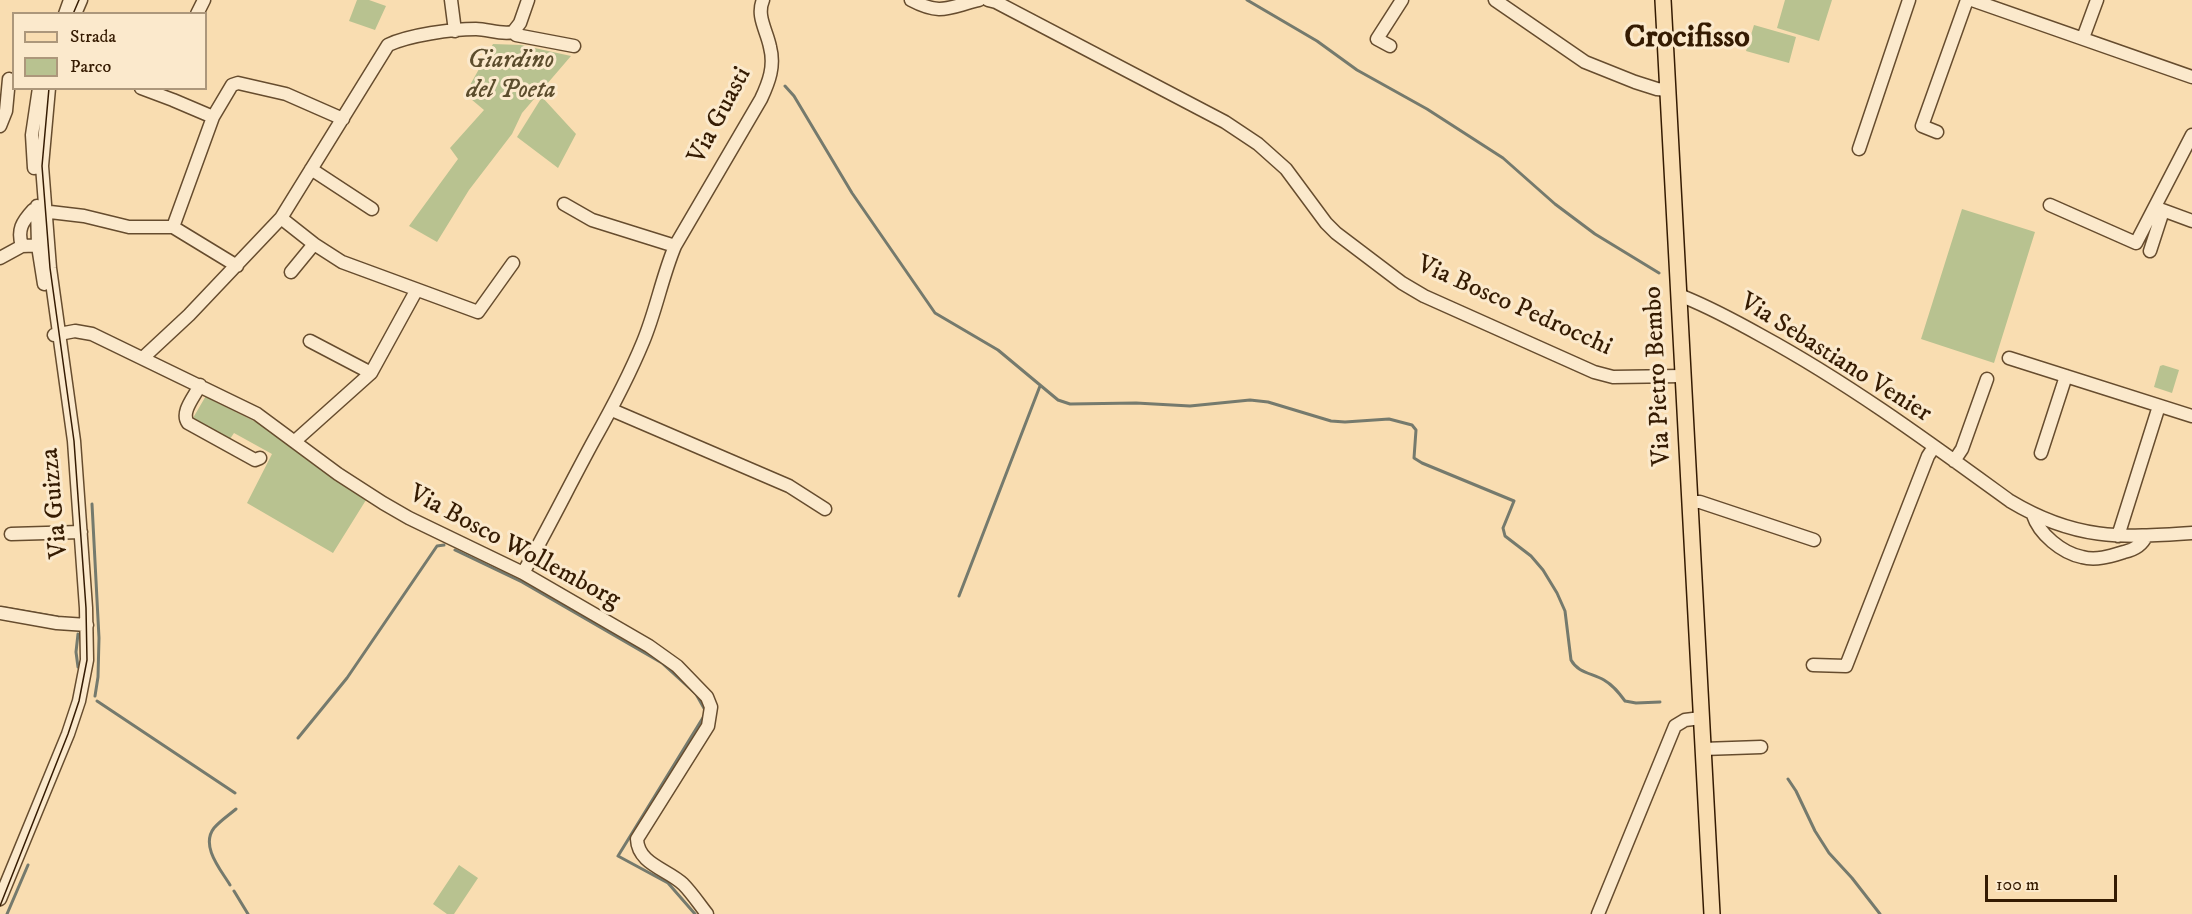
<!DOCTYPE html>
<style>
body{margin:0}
#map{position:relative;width:2192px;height:914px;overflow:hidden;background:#f9ddb1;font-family:"IM FELL DW Pica",serif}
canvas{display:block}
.legend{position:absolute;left:12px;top:12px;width:195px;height:78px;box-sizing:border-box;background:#fbe9cc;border:2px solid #ac977b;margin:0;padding:8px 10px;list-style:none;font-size:18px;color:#351b02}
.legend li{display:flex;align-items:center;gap:12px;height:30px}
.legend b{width:30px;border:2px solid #ac977b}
.scale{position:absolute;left:1985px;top:875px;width:132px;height:27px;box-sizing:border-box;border:3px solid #351b02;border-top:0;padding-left:8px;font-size:18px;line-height:21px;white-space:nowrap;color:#351b02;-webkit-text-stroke:4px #fbe9cc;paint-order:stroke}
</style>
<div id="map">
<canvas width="2192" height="914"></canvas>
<ul class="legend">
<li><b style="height:8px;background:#f9ddb1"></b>Strada</li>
<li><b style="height:16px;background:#b8c290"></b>Parco</li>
</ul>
<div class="scale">100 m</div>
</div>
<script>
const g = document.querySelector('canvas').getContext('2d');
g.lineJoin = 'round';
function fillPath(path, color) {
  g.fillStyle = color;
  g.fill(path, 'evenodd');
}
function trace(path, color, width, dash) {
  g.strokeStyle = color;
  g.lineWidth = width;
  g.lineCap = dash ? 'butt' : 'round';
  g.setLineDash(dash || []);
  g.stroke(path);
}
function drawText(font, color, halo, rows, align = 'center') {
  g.font = font + ' "IM FELL DW Pica",serif';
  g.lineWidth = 6;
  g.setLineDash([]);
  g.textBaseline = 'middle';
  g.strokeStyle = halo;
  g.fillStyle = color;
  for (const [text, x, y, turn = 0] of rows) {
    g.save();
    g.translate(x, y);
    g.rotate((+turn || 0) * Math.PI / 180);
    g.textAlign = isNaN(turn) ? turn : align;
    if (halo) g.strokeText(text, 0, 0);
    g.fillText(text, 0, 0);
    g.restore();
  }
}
fillPath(new Path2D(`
 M357,0H369L386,6L375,30L349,21Z
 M1785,0H1832L1819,41L1777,28Z
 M1754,25L1796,37L1789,63L1746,51Z
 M493,44L521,45L571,56L522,113L512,134L469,190L437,242L409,226L458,159L450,148L484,110L465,94Z
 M542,97L576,134L558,168L517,137Z
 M1962,209L2035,232L1994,363L1921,339Z
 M2163,365L2179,370L2172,393L2154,387L2160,366Z
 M207,394L213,397L212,400L258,423L317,467L366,500L333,553L247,503L272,454L234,433L230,439L193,418Z
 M459,865L478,878L454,914H447L433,904Z`), '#b8c290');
trace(new Path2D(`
 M1247,0L1317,41L1357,70L1427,109L1503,158L1555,204L1595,234L1659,273
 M785,86L794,96L852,193L935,313L998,350L1058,400L1070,404L1136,403L1190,406L1250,400L1268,402L1331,421L1345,422L1389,419L1412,425L1416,430L1414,458L1422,463L1514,501L1503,528L1505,536L1531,556L1543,570L1557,593L1565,611L1571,660C1578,673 1592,673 1604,680C1613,685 1619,693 1625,701L1636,703L1660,702
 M92,504L99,638L98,677L95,696
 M455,550L522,582L662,663L696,694L705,710
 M959,596L1040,386
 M5,608L63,618
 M78,634L76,652L78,667
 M97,701L235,793
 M298,738L347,678L437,546L444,545
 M1788,779L1796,791L1815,831L1829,853L1852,878L1880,914
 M230,885C221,870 200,846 214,828C220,821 229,815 236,809
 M234,891L248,914
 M7,914L28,865
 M695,914L668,883L618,856L704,716`), '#757a6d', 3);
const minor = new Path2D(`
 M451,0L455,31
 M911,0C941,16 949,7 979,0
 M988,0L996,2L1225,122L1258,144L1286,169L1326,223L1336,233L1402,283L1424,296L1594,372L1613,377L1682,376
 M1495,0L1585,62L1635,82L1657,89L1668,90
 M1972,0L2192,77
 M65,14L70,0
 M75,14L81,0
 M197,14L204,0
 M513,32L520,23L528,0
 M2083,38L2097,0
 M1390,46L1377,39L1402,0
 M141,88L173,100L213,117
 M0,126L6,111L9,79
 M1937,132L1922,126L1967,0
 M1859,149L1909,0
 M34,168L32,135L39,88
 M311,169L372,209
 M564,204L592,220L675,246
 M2050,205L2136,243L2192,135
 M37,206L38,246L44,284
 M2157,208L2192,221
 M281,218L314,244L342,262L478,312L513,263
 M173,227L213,117L232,85L238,83L286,94L343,119
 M46,245L22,246C17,230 22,222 33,210L84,216L129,227H173L237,266
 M2150,251L2163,211
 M0,258L22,246
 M291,272L314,244
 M1679,298L1684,297C1711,308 1737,322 1762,336C1850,384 1930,443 2010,501C2075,540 2120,538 2192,533
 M54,335L75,331L92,334L257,414L338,474L383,503L409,518L523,573L649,646L677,666L707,697L711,707L708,726L637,839C638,864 667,869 683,884C692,893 699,904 707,914
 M310,341L371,373
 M2009,358L2192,416
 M144,359L146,355L189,315L281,218L388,45C409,35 452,29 476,29C488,29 501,35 513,32L516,35L574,46
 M200,385C195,396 180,412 188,423L255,460L260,458
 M612,410L789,486L825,509
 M295,441L371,373L416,291
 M2041,453L2066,376
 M1954,461L1962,449L1987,379
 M1690,502H1700L1814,540
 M2033,515C2039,534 2062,553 2082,557C2096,561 2111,556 2124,552C2133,550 2142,546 2146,536
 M11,534L81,532
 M2118,536L2159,406
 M523,573C548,529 570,484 594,440C612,408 629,376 643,342C656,311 662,277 675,246L761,99C769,82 775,66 770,47C767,31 756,16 763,0
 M0,613L57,623L87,625
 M1813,665L1846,666L1928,456L1934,447
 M1703,749L1761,747
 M0,899L68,734L79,701L87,660L86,608L74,441L50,268L42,166L49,88
 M1598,914L1675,726L1685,720L1701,718`);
const major = new Path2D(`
 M1663,0L1712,914`);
trace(minor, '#664c2e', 15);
trace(major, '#351b02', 18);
trace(minor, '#fbe9cc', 12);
trace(major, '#f9ddb1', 15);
trace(new Path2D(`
 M73,14L79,0
 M0,906L68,734L79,701L87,660L86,608L74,441L50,268L42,166L49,88`), '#351b02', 1.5);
drawText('italic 26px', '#5c4d2d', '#fbe9cc', [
 ["Giardino",511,62],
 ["del Poeta",511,92]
]);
drawText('26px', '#351b02', '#fbe9cc', [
 ["Via Guasti",721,116,-62],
 ["Via Bosco Pedrocchi",1514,307,24],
 ["Via Sebastiano Venier",1835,359,32],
 ["Via Pietro Bembo",1659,376,-93],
 ["Via Guizza",56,503,-95],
 ["Via Bosco Wollemborg",514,548,28]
]);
drawText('bold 32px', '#351b02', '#fbe9cc', [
 ["Crocifisso",1687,39]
]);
</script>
